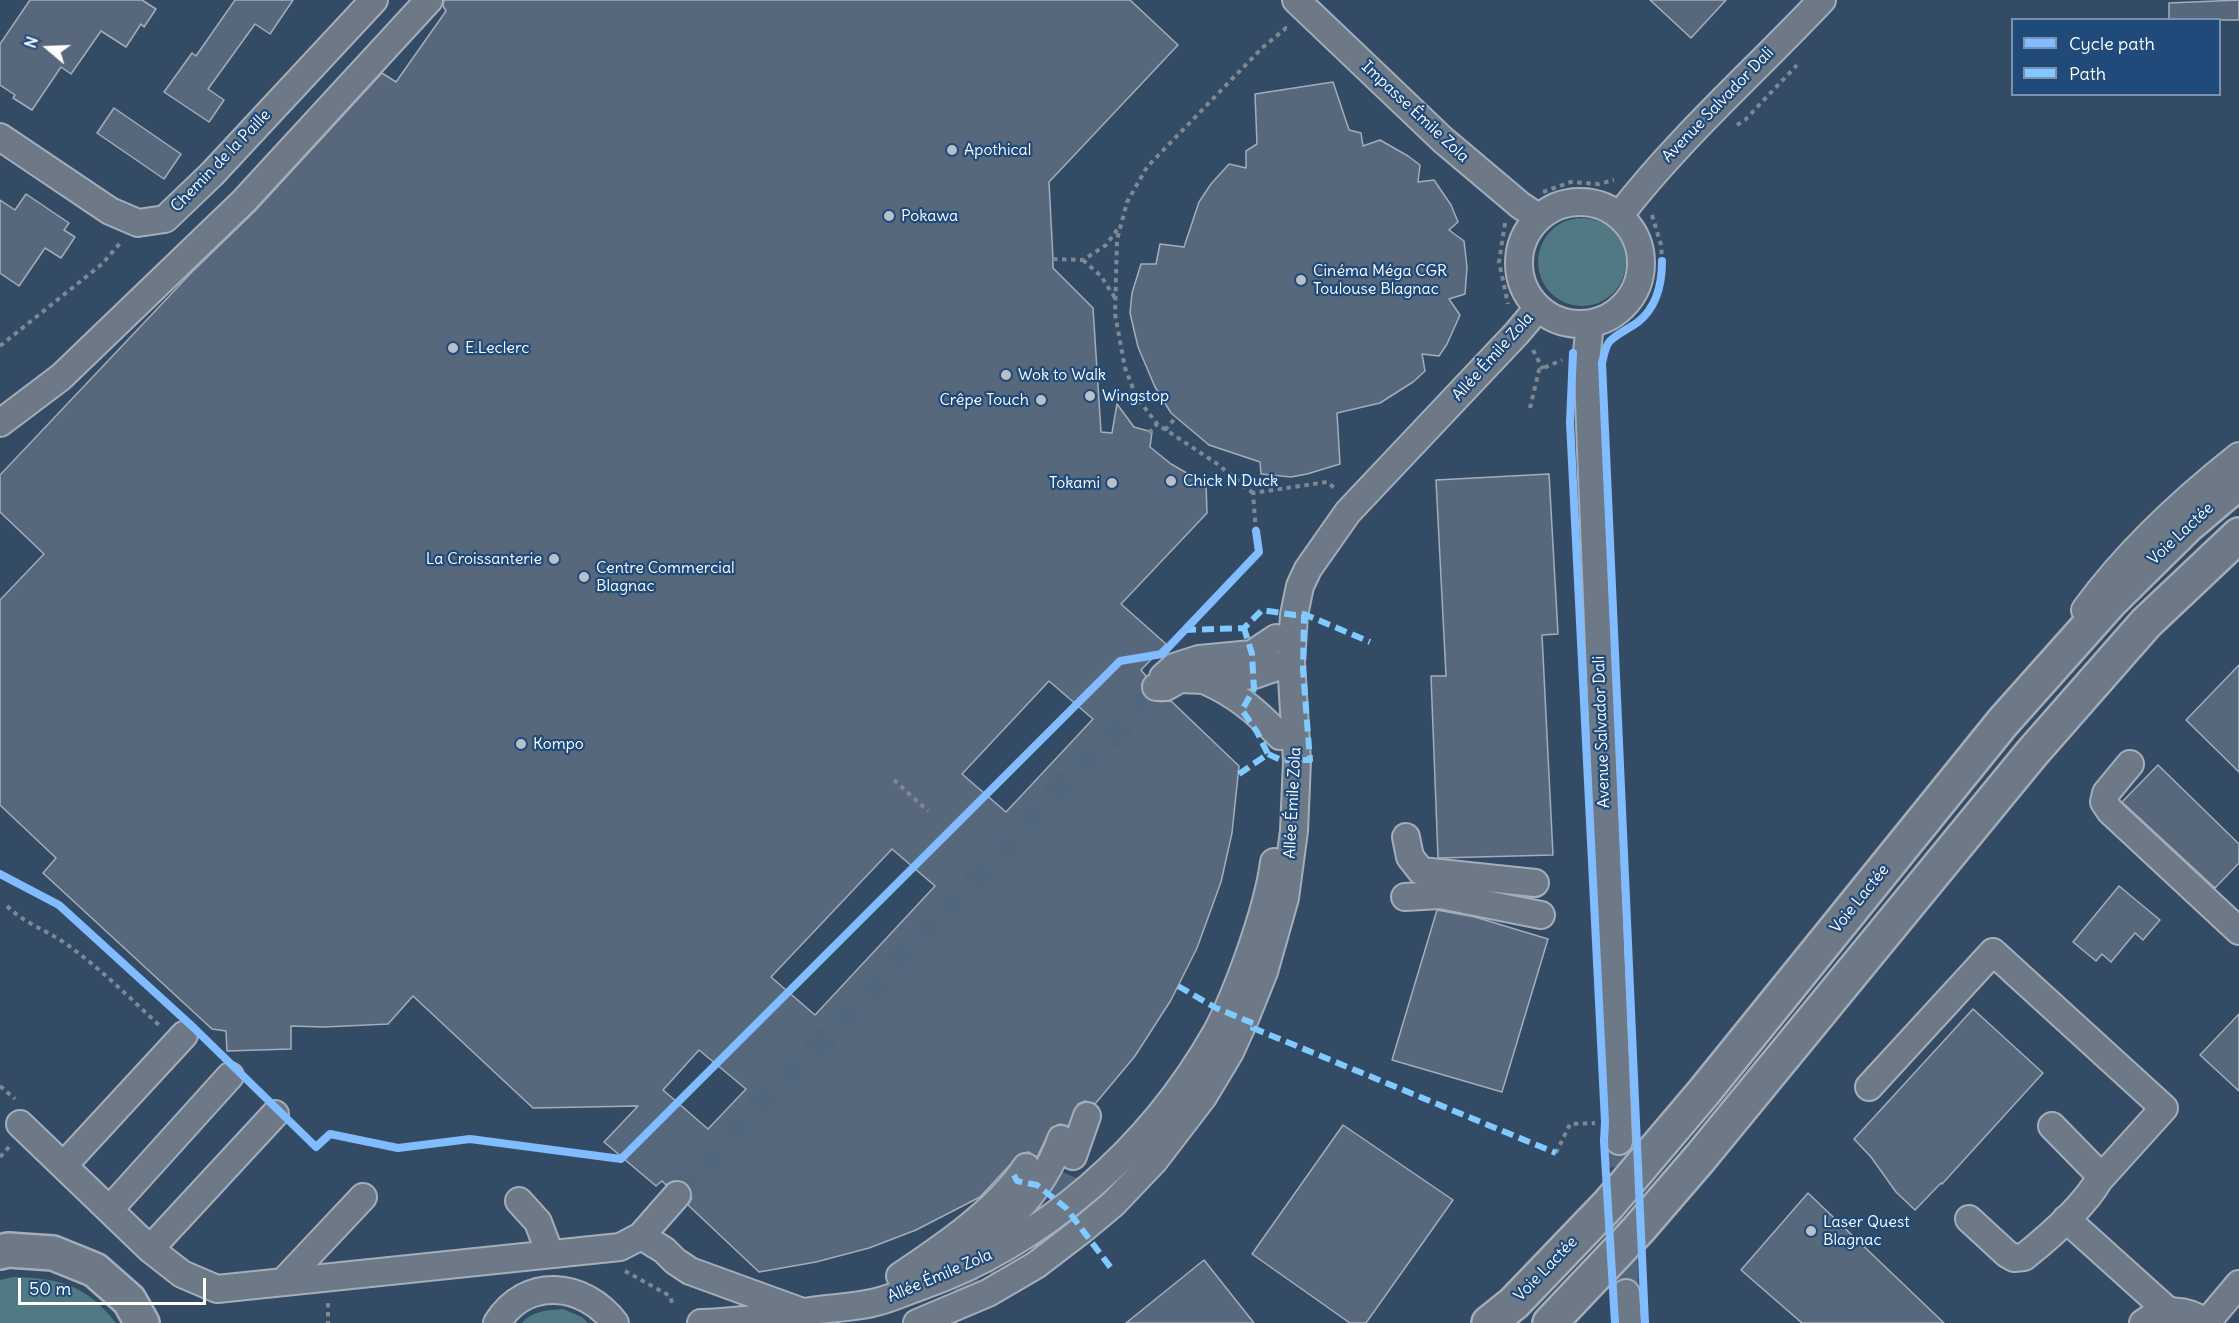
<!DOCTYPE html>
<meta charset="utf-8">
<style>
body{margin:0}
#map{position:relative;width:2239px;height:1323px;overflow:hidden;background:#344b65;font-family:Delius,sans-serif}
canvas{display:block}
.legend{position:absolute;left:2011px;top:18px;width:210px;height:78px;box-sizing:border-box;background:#1f4a7a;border:2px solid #7992af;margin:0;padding:8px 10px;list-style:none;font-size:18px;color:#fff}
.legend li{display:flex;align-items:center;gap:12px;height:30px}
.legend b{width:30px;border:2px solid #7992af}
.north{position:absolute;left:18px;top:18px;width:60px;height:60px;-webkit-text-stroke:4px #1f4a7a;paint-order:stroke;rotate:289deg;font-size:16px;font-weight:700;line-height:24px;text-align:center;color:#fff}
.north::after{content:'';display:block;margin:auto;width:21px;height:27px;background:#fff;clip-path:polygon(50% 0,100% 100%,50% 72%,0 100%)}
.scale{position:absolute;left:18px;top:1278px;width:188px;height:27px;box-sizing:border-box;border:3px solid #fff;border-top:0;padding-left:8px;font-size:18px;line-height:21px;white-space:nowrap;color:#fff;-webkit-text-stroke:4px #1f4a7a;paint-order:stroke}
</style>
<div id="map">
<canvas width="2239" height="1323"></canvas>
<ul class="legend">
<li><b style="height:8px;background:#80bcff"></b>Cycle path</li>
<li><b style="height:8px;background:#80caff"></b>Path</li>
</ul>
<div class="north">N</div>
<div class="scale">50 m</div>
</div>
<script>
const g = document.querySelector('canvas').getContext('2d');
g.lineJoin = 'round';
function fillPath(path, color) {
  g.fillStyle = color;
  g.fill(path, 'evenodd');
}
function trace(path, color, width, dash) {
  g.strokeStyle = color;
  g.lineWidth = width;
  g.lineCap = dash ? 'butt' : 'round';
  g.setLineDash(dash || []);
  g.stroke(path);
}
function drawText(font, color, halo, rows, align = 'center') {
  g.font = font + ' Delius,sans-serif';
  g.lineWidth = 4.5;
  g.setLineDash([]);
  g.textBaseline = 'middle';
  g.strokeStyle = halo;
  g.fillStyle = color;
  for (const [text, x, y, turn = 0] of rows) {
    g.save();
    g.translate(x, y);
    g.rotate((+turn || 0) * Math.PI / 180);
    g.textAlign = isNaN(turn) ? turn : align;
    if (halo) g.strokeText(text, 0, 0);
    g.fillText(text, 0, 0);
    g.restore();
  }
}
fillPath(new Path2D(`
 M1538 262a44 44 0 1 1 88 0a44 44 0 1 1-88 0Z
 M14,1277C61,1278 87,1286 116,1323H0V1280Z
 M563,1309L582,1317L588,1323H522C532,1311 548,1310 563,1309Z`), '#507983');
const building = new Path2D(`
 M30,0H142L156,9L144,27L141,24L126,47L101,31L71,74L61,67L32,110L13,98L15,95L0,85V44Z
 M235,0H293L270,34L255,24L208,89L224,100L209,122L164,92L192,53L196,56Z
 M444,0H1130L1178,45L1049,182L1053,259V268L1093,308L1101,432L1112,433L1117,404L1134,427L1152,432L1150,447L1171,464L1206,484L1207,513L1121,604L1166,644L1141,670L1146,676L1141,686L1143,695L1149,700L1155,702L1171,701L1239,766L1232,833L1221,882L1197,948L1171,1000L1135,1056L1095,1104L1085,1101L1078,1104L1068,1126L1060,1124L1051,1128L1037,1157L1028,1152L1020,1154L980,1197L916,1230L869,1248L816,1262L759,1272L688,1205L692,1198L691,1191L686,1183L679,1180L673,1181L666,1185L662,1181L656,1186L604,1142L638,1106L533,1108L413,996L388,1024L324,1027L291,1026V1049L227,1051L226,1031L212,1029L43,873L56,858L0,805V600L44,554L0,512V475L192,272L255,211L382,73L396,82L446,11L443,6ZM1049,681L1093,719L1006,812L962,774ZM892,849L935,886L815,1015L771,977ZM699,1050L746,1089L708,1129L663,1090Z
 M1650,0H1726L1691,38Z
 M2239,0V20H2169V3Z
 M1333,82L1349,130L1361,133L1363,146L1380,140L1408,156L1420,165L1418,182L1434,180L1451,205L1458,222L1449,230L1464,241L1467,267L1465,294L1449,299L1460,315L1447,344L1439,356L1422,354L1425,371L1413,382L1380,403L1337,413L1340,464L1307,474L1291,477L1261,474L1260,462L1209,445L1171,413L1155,387L1138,347L1130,313L1132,293L1141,264H1156L1160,244L1184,247L1199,202L1211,184L1229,164L1246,168V151L1257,144L1255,94Z
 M114,108L181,154L164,179L97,133Z
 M26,194L69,223L64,230L75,237L61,258L45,248L19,286L0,273V200L15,210Z
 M1549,474L1558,634L1542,635L1553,855L1438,858L1431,676H1446L1436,480Z
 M2239,665V772L2186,720Z
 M2158,765L2239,844V863L2215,888L2122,802Z
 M2119,886L2160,920L2143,940L2135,933L2111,962L2102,954L2096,961L2073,942Z
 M1437,910L1475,917L1548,939L1502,1092L1392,1060Z
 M1973,1009L2043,1073L1942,1184L1941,1183L1915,1210L1896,1192L1871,1157L1854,1139Z
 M2239,1014V1091L2200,1055Z
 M1343,1125L1453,1200L1366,1323H1350L1252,1254Z
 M1808,1193L1944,1323H1802L1741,1270Z
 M1204,1260L1254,1323H1126Z`);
fillPath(building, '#57677c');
trace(building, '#a4aeba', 1.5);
trace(new Path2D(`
 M1619,1141L1626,1293
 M677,1195L741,1126L826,1038L1156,687
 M1031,1228L1057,1194L1073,1156
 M953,1288L991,1264`), '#52667c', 26, [26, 13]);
const minor = new Path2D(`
 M1296,0L1443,140L1520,205L1539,218
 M0,137L110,211L138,223L165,219L212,174L374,0
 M1519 263a61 61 0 1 1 122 0a61 61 0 1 1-122 0Z
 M1619,216C1680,137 1754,72 1822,0
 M1590,324L1587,352L1619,1141
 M0,423L61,377L244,201L429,0
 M2085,610C2128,551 2182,501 2239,456
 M1163,677L1174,667L1199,659L1252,654L1276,638
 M1204,680C1236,694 1256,711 1280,736
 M1156,687H1166L1180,679L1204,680L1254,675L1291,662
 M2130,764L2106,793L2104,802L2110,811L2239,931
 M1406,837L1410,857L1421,871L1535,883
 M1405,897L1440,895L1541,915
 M1869,1087L1993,952L2164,1108L2099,1180
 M20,1124L150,1249L182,1274L217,1289L620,1247L641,1236L677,1195
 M1073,1156L1087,1116
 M64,1165L184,1035
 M519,1201L538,1222L550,1254
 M110,1209L230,1076
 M1969,1219L2007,1254L2014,1258L2024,1257C2049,1237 2083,1207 2099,1180L2097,1172L2052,1126
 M2066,1219L2167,1310
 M641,1236L664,1250L675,1261L690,1271L800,1311
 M150,1249L275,1114
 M943,1260C996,1241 1043,1192 1061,1139
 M900,1276C942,1248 998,1210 1026,1167
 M284,1281L363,1197
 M1626,1293L1628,1323
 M2207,1322L2239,1284
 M497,1323C526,1276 584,1282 615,1323
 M701,1323C735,1322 771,1317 805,1312C827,1308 850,1308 872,1303C888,1300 904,1292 919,1287C1044,1243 1151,1148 1216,1033C1229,1009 1239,983 1248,958C1259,927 1270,894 1274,862
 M917,1323L988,1293L1036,1265L1083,1229L1113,1204L1154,1161L1203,1097L1230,1052L1245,1019L1264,972L1285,898L1294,831L1297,761L1291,662L1294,615L1300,586L1308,569L1348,512L1517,333L1538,308
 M2143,1323C2164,1307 2186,1308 2207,1323`);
const major = new Path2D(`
 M0,1252L8,1250L53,1253L95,1270L129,1300L142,1323`);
const highway = new Path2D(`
 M1489,1323L1514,1303L1609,1204L1704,1092L2003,722L2110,602L2187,526L2239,482
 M1550,1323L1638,1230L1700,1158L2032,753L2146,623L2239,535`);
trace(minor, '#a4aeba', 30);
trace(major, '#a4aeba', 38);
trace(highway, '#a4aeba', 38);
trace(new Path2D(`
 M1737,125L1745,120L1797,65
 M1543,192L1571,182L1599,184L1614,180
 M1652,215L1661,245L1662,261
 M1505,223L1499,262L1508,304
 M1053,259L1083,260L1106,245L1119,227
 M1083,260L1101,276L1115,298
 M0,346L102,264L122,241
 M1533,350L1543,369
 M1530,408L1539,370L1562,360
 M1165,430L1176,417
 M1149,433L1157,424
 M1253,493L1216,463L1157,424L1136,396L1125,368L1115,314L1117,240L1127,202L1147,167L1262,48L1286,28L1290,29
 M1256,531L1253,493L1327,482L1337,490
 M894,780L928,811
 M7,906C26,925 48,930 69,946C102,970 131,999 161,1027
 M0,1086L15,1099
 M1556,1153L1570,1124L1595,1123
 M0,1157L9,1147
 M625,1271L670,1296L673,1306
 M328,1303V1323`), '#7e8895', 4, [4.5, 4.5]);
trace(minor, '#6d7986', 26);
trace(major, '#6d7986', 33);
trace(highway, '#6d7986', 33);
trace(new Path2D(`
 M1184,630L1244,628L1262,610L1294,615L1304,614L1370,642
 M1268,754L1281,760H1310L1303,670L1304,614
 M1239,774L1268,754L1257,732L1242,710L1254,689L1252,654L1244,628
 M1178,986L1216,1008L1255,1024L1253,1028L1556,1153
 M1014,1175L1017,1181L1037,1185L1066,1208L1111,1268`), '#80caff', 6, [12, 6]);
trace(new Path2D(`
 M1573,353L1570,422L1605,1122L1604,1141L1615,1323
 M0,874L59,905L194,1028L316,1147L330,1134L398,1148L470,1139L621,1159L1120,661L1162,654L1259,552L1256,531
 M1645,1323L1602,363C1604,356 1605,346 1610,341C1618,333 1630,328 1638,322C1657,307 1662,283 1662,261`), '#80bcff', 8);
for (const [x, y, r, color] of [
 [952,150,6,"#b8c0c9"],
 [889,216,6,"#b8c0c9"],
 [1301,280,6,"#b8c0c9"],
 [453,348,6,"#b8c0c9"],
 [1006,375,6,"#b8c0c9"],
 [1090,396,6,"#b8c0c9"],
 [1041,400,6,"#b8c0c9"],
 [1171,481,6,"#b8c0c9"],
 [1112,483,6,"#b8c0c9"],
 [554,559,6,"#b8c0c9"],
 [584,577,6,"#b8c0c9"],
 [521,744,6,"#b8c0c9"],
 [1811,1231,6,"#b8c0c9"]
]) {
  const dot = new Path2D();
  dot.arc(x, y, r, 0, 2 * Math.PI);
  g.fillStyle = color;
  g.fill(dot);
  trace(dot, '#1f4a7a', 2);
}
drawText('16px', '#fff', '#1f4a7a', [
 ["Avenue Salvador Dali",1718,105,-46],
 ["Impasse Émile Zola",1415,112,43],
 ["Chemin de la Paille",221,161,-46],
 ["Allée Émile Zola",1493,357,-48],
 ["Voie Lactée",2181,534,-43],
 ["Avenue Salvador Dali",1602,732,-92],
 ["Allée Émile Zola",1293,803,-87],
 ["Voie Lactée",1860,899,-51],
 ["Voie Lactée",1546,1269,-46],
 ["Allée Émile Zola",940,1276,-23]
]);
drawText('16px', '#fff', '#1f4a7a', [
 ["Apothical",964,150],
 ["Pokawa",901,216],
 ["Cinéma Méga CGR",1313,271],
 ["Toulouse Blagnac",1313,289],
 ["E.Leclerc",465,348],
 ["Wok to Walk",1018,375],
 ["Wingstop",1102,396],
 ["Crêpe Touch",1029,400,"right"],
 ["Chick N Duck",1183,481],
 ["Tokami",1100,483,"right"],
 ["La Croissanterie",542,559,"right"],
 ["Centre Commercial",596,568],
 ["Blagnac",596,586],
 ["Kompo",533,744],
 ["Laser Quest",1823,1222],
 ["Blagnac",1823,1240]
], 'left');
</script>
